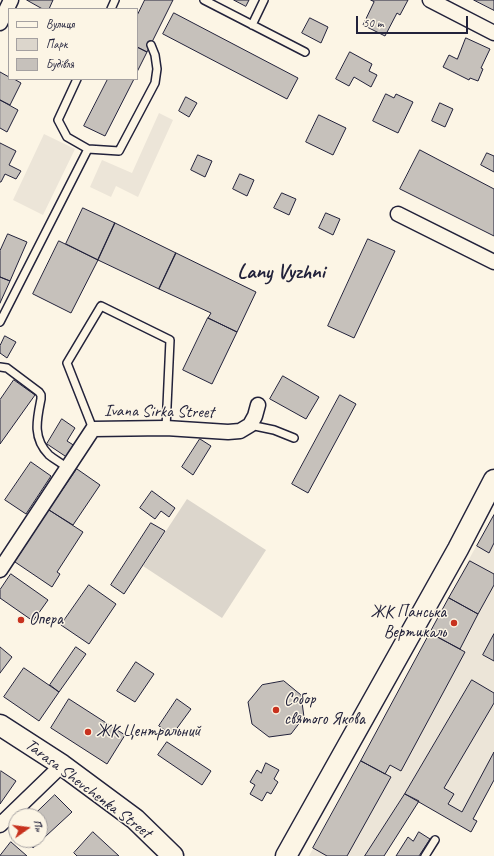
<!DOCTYPE html>
<meta charset="utf-8">
<style>
body{margin:0}
#map{position:relative;width:494px;height:856px;overflow:hidden;background:#fcf5e5;font-family:Caveat,sans-serif}
canvas{display:block}
.legend{position:absolute;left:8px;top:8px;width:130px;height:72px;box-sizing:border-box;background:#fcf5e5;border:1px solid #a5a1a1;margin:0;padding:5px 7px;list-style:none;font-size:12px;color:#22223b}
.legend li{display:flex;align-items:center;gap:8px;height:20px}
.legend b{width:20px;border:1px solid #a5a1a1}
.north{position:absolute;left:8px;top:808px;width:40px;height:40px;box-sizing:border-box;background:#fcf5e5;border:1px solid #a5a1a1;border-radius:50%;rotate:76deg;font-size:11px;font-weight:700;line-height:16px;text-align:center;color:#22223b}
.north::after{content:'';display:block;margin:auto;width:14px;height:18px;background:#c8321e;clip-path:polygon(50% 0,100% 100%,50% 72%,0 100%)}
.scale{position:absolute;left:356px;top:16px;width:112px;height:18px;box-sizing:border-box;border:2px solid #22223b;border-top:0;padding-left:5px;font-size:12px;line-height:14px;white-space:nowrap;color:#22223b;-webkit-text-stroke:3px #fcf5e5;paint-order:stroke}
</style>
<div id="map">
<canvas width="494" height="856"></canvas>
<ul class="legend">
<li><b style="height:5px;background:#fcf5e5"></b>Вулиця</li>
<li><b style="height:11px;background:#dcd6cc"></b>Парк</li>
<li><b style="height:11px;background:#c6c1bb"></b>Будівля</li>
</ul>
<div class="north">Пн</div>
<div class="scale">50 m</div>
</div>
<script>
const g = document.querySelector('canvas').getContext('2d');
g.lineJoin = 'round';
function fillPath(path, color) {
  g.fillStyle = color;
  g.fill(path, 'evenodd');
}
function trace(path, color, width, dash) {
  g.strokeStyle = color;
  g.lineWidth = width;
  g.lineCap = dash ? 'butt' : 'round';
  g.setLineDash(dash || []);
  g.stroke(path);
}
function drawText(font, color, halo, rows, align = 'center') {
  g.font = font + ' Caveat,sans-serif';
  g.lineWidth = 3;
  g.setLineDash([]);
  g.textBaseline = 'middle';
  g.strokeStyle = halo;
  g.fillStyle = color;
  for (const [text, x, y, turn = 0] of rows) {
    g.save();
    g.translate(x, y);
    g.rotate((+turn || 0) * Math.PI / 180);
    g.textAlign = isNaN(turn) ? turn : align;
    if (halo) g.strokeText(text, 0, 0);
    g.fillText(text, 0, 0);
    g.restore();
  }
}
fillPath(new Path2D(`
 M159,113L173,120L138,197L116,186L111,197L90,187L102,160L132,173Z
 M44,134L75,149L43,215L13,200Z
 M494,513V780L474,819L477,821L471,832L419,801L384,856H309Z`), '#ece5d8');
fillPath(new Path2D(`
 M187,499L266,550L222,618L143,566Z`), '#dcd6cc');
const building = new Path2D(`
 M27,0H53L49,9H43Z
 M145,0H173L147,52L137,47V16Z
 M234,0H249L246,6Z
 M371,0H408L400,15L397,13L385,36L363,25L374,2Z
 M474,0H494V10Z
 M174,13L298,78L287,99L163,34Z
 M310,18L328,27L321,43L302,33Z
 M466,38L490,49L481,68L483,69L478,81L470,78L469,80L443,67L449,55L457,59Z
 M137,47L147,52L137,72Z
 M350,52L372,64L369,71L377,75L371,87L354,77L349,86L336,79Z
 M0,72L9,77V79H14L21,83L10,105L0,100Z
 M108,79H134L105,136L84,126Z
 M386,94L394,98L396,94L413,102L398,133L373,121Z
 M186,97L197,103L189,117L179,111Z
 M0,100L18,110L7,132L0,128Z
 M440,103L453,109L445,127L432,121Z
 M319,115L346,128L333,155L306,142Z
 M0,143L16,151L9,165L21,171L16,179L5,174L1,182H0Z
 M420,150L494,189V236L400,189Z
 M487,153L494,156V172L481,165Z
 M198,155L212,161L205,177L191,170Z
 M240,174L254,180L247,196L233,189Z
 M282,193L296,199L289,215L274,208Z
 M83,208L115,223L98,260L66,244Z
 M326,213L340,219L333,235L319,228Z
 M115,223L176,253L159,289L98,260Z
 M8,234L27,242L10,281L0,277V251Z
 M368,239L395,251L354,338L328,326Z
 M59,241L98,260L71,313L33,294Z
 M176,253L256,292L237,332L208,318L211,313L159,289Z
 M0,277L10,281L0,303Z
 M208,318L237,332L212,384L183,370Z
 M5,336L16,342L7,358L0,353V346Z
 M283,376L319,397L306,419L270,399Z
 M14,380L35,395L0,444V400Z
 M340,395L356,404L308,493L292,484Z
 M62,419L75,428L67,441L75,446L68,458L47,444Z
 M200,439L211,446L193,475L182,467Z
 M31,462L51,476L26,514L5,500Z
 M77,469L100,485L73,525L49,510Z
 M152,491L175,508L169,517L161,511L155,519L140,508Z
 M49,510L83,532L57,572L60,574L52,587L15,562Z
 M494,515V543L489,553L477,546Z
 M151,523L165,531L124,594L111,585Z
 M470,561L494,574V585L478,614L449,598Z
 M11,574L48,600L33,621L0,598V590Z
 M89,585L116,604L89,644L61,625Z
 M449,598L478,614L460,649L430,633Z
 M430,633L465,652L401,771L390,765L385,774L361,761Z
 M494,634V661L483,655Z
 M0,647L12,657L0,673Z
 M76,647L86,654L59,692L50,685Z
 M136,662L154,674L135,702L117,691Z
 M24,668L59,692L39,721L4,697Z
 M472,680L494,693V703L444,788L454,794L448,804L462,812L494,752V780L473,819L477,821L471,832L405,794Z
 M284,681L301,695L304,717L291,734L269,737L252,724L248,702L262,685Z
 M69,699L125,735L107,764L51,728Z
 M177,699L191,709L172,735L159,726Z
 M167,742L211,771L202,785L158,755Z
 M361,761L391,777L347,856H327L313,848Z
 M266,763L279,770L274,779L278,782L271,794L267,792L262,801L250,794L255,785L250,782L257,770L261,773Z
 M1,771L16,781L0,804V772Z
 M405,794L419,801L384,856H365Z
 M55,795L72,812L33,848L26,840H40V816H33Z
 M93,832L119,856H77L74,853Z
 M419,832L430,839L419,856H396L408,837L413,841Z
 M11,842L27,856H0Z`);
fillPath(building, '#c6c1bb');
trace(building, '#22223b', 1);
const lane = new Path2D(`
 M204,0L305,52
 M111,9L115,0
 M252,25L264,0
 M88,149L119,151L155,83L157,69L155,55L151,45
 M0,322L88,149L67,137L58,120L77,79
 M0,367L7,368L39,392L41,395V399C37,419 32,438 49,455C55,460 62,463 67,468
 M250,425L274,430L294,438
 M93,429L67,363L101,306L170,340L166,428
 M425,856L435,840`);
const street = new Path2D(`
 M430,0L494,33
 M0,23L11,0
 M398,214L494,262
 M0,570L93,429L166,428L228,432L240,431L250,425L255,416L258,405
 M0,825L62,765`);
const secondary = new Path2D(`
 M0,725L62,765L135,819L173,856
 M286,856L458,549L494,480`);
trace(lane, '#22223b', 10);
trace(street, '#22223b', 17);
trace(secondary, '#22223b', 23);
trace(lane, '#fcf5e5', 7);
trace(street, '#fcf5e5', 14);
trace(secondary, '#fcf5e5', 20);
for (const [x, y, r, color] of [
 [21,620,4,"#c8321e"],
 [454,623,4,"#c8321e"],
 [276,710,4,"#c8321e"],
 [88,732,4,"#c8321e"]
]) {
  const dot = new Path2D();
  dot.arc(x, y, r, 0, 2 * Math.PI);
  g.fillStyle = color;
  g.fill(dot);
  trace(dot, '#fcf5e5', 1.5);
}
drawText('17px', '#22223b', '#fcf5e5', [
 ["Ivana Sirka Street",159,412,1],
 ["Tarasa Shevchenka Street",88,789,37]
]);
drawText('17px', '#22223b', '#fcf5e5', [
 ["ЖК Панська",446,613,"right"],
 ["Вертикаль",446,633,"right"],
 ["Опера",29,620],
 ["Собор",284,700],
 ["святого Якова",284,720],
 ["ЖК Центральний",96,732]
], 'left');
drawText('bold 21px', '#22223b', '#fcf5e5', [
 ["Lany Vyzhni",281,272]
]);
</script>
